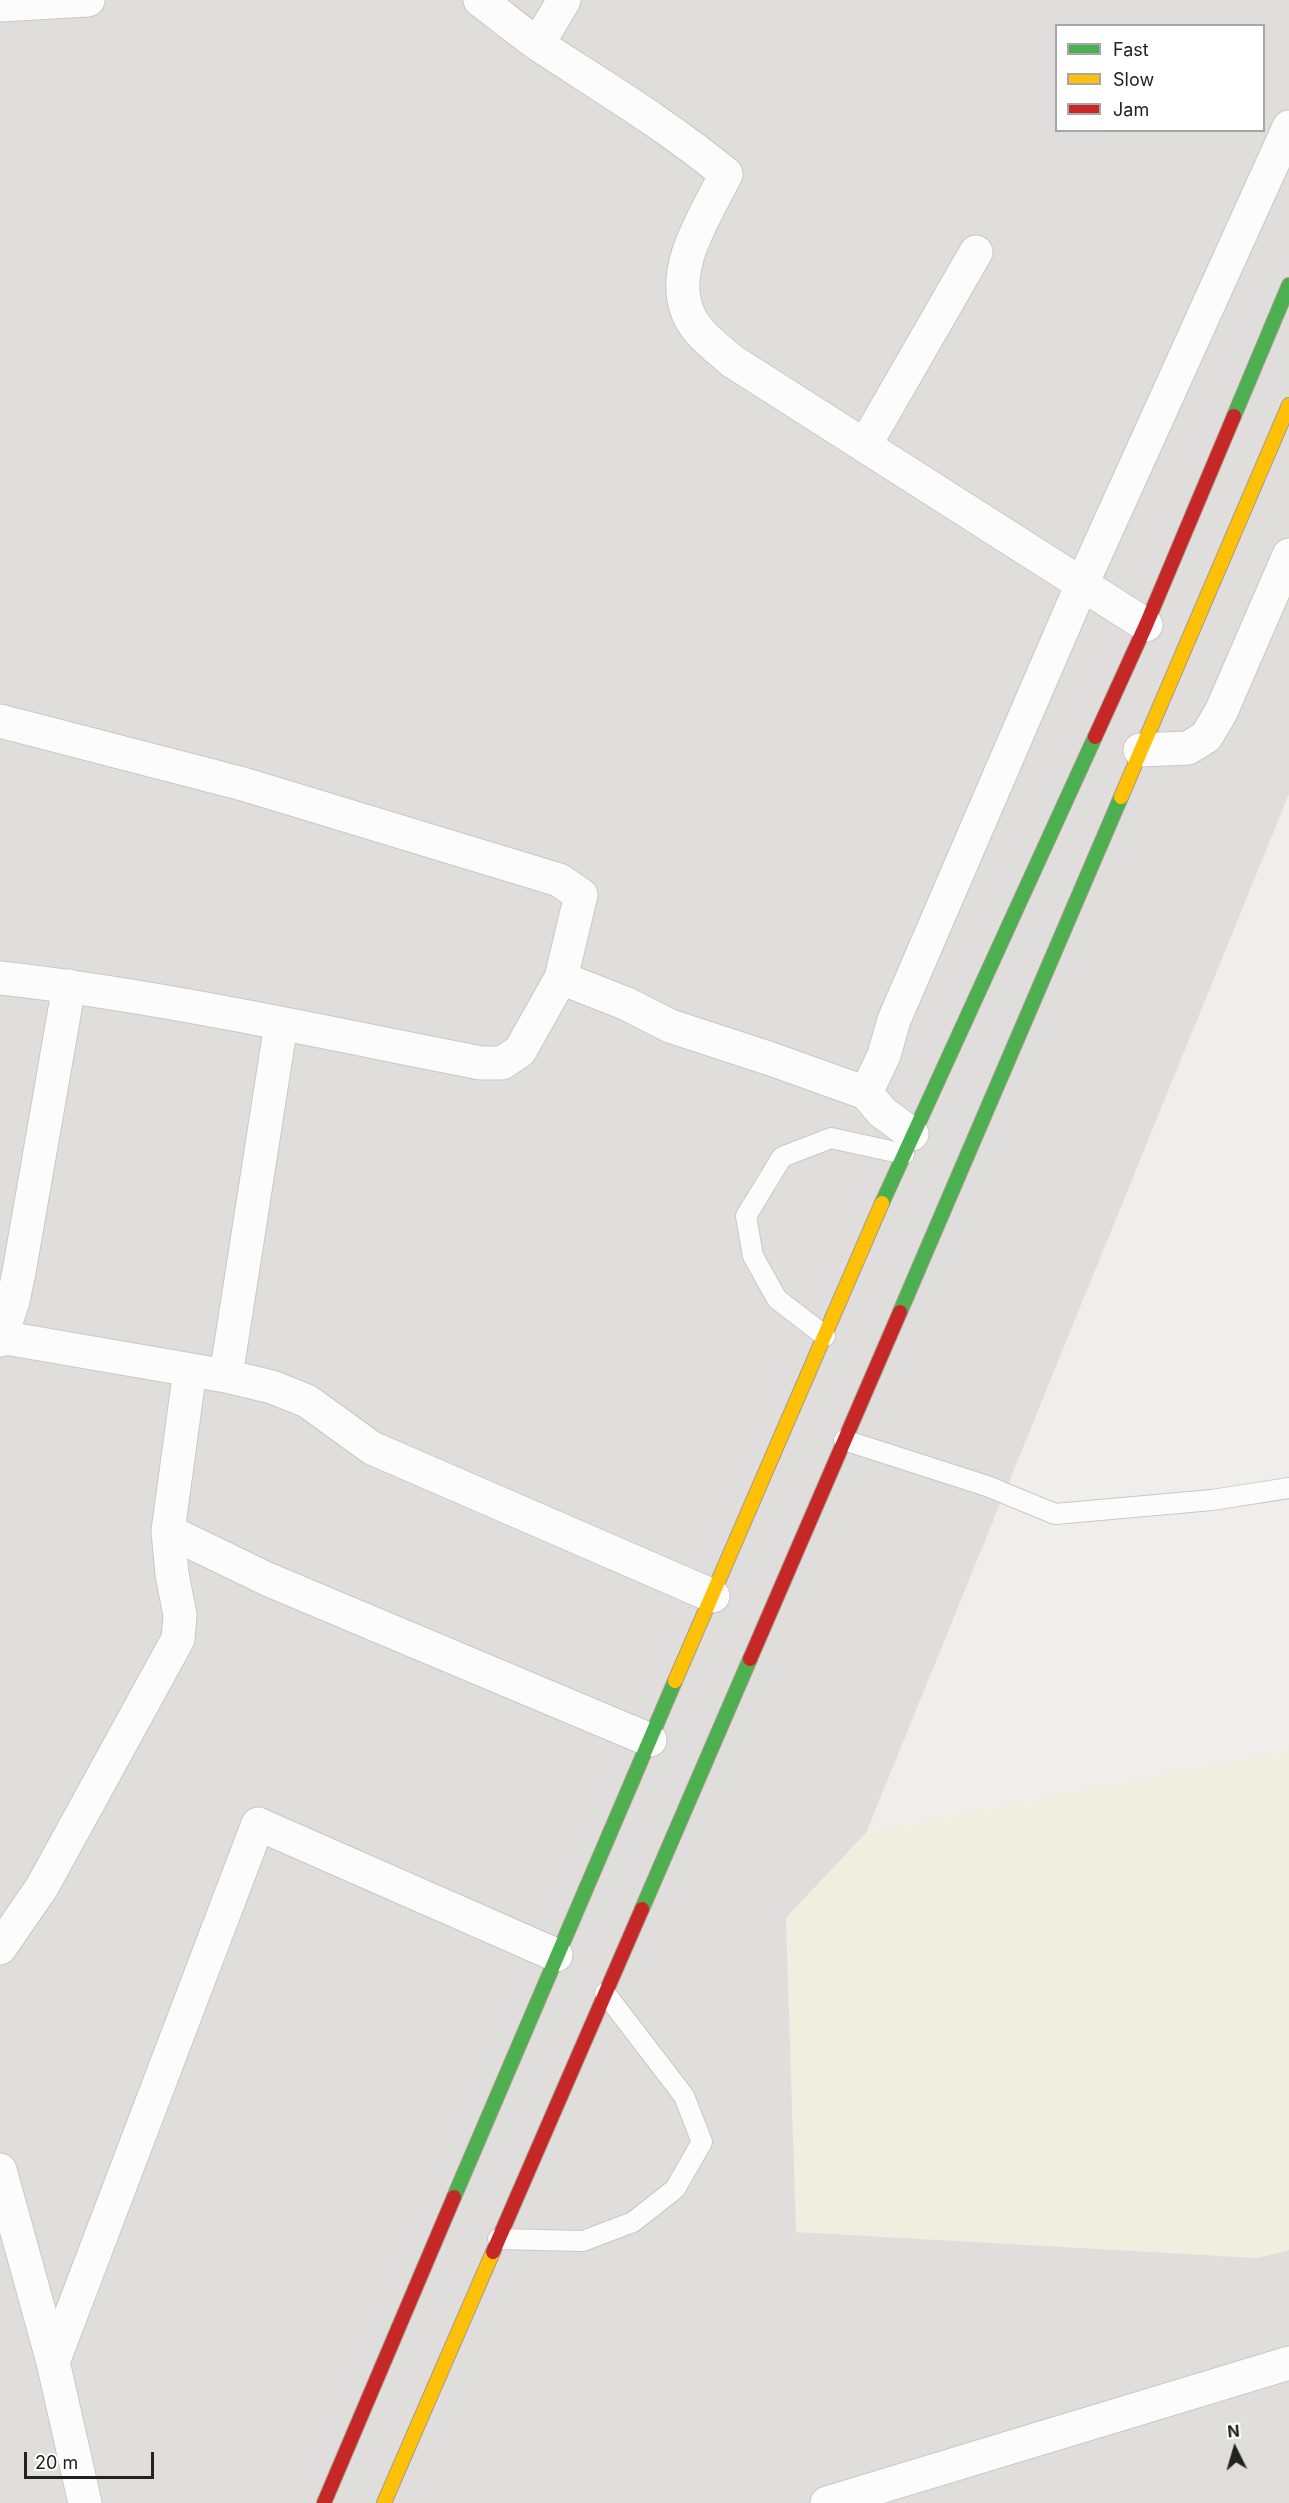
<!DOCTYPE html>
<style>
body{margin:0}
#map{position:relative;width:1289px;height:2503px;overflow:hidden;background:#f0eeeb;font-family:Inter,sans-serif}
canvas{display:block}
.legend{position:absolute;left:1055px;top:24px;width:210px;height:108px;box-sizing:border-box;background:#fff;border:2px solid #a7a7a7;margin:0;padding:8px 10px;list-style:none;font-size:18px;color:#222}
.legend li{display:flex;align-items:center;gap:12px;height:30px}
.legend b{width:30px;border:2px solid #a7a7a7}
.north{position:absolute;left:1205px;top:2419px;width:60px;height:60px;-webkit-text-stroke:4px #fff;paint-order:stroke;rotate:355deg;font-size:16px;font-weight:700;line-height:24px;text-align:center;color:#222}
.north::after{content:'';display:block;margin:auto;width:21px;height:27px;background:#222;clip-path:polygon(50% 0,100% 100%,50% 72%,0 100%)}
.scale{position:absolute;left:24px;top:2452px;width:130px;height:27px;box-sizing:border-box;border:3px solid #222;border-top:0;padding-left:8px;font-size:18px;line-height:21px;white-space:nowrap;color:#222;-webkit-text-stroke:4px #fff;paint-order:stroke}
</style>
<div id="map">
<canvas width="1289" height="2503"></canvas>
<ul class="legend">
<li><b style="height:8px;background:#4caf50"></b>Fast</li>
<li><b style="height:8px;background:#ffc107"></b>Slow</li>
<li><b style="height:8px;background:#c62828"></b>Jam</li>
</ul>
<div class="north">N</div>
<div class="scale">20 m</div>
</div>
<script>
const g = document.querySelector('canvas').getContext('2d');
g.lineJoin = 'round';
function fillPath(path, color) {
  g.fillStyle = color;
  g.fill(path, 'evenodd');
}
function trace(path, color, width, dash) {
  g.strokeStyle = color;
  g.lineWidth = width;
  g.lineCap = dash ? 'butt' : 'round';
  g.setLineDash(dash || []);
  g.stroke(path);
}
fillPath(new Path2D(`
 M0,0H1289V794L866,1833L786,1918L1256,2258L1289,2250V2503H0ZM1056,26H1264V130H1056Z`), '#dfdedc');
fillPath(new Path2D(`
 M1289,1750V2250L1256,2258L796,2232L786,1918L866,1833Z`), '#efefdf');
const lane = new Path2D(`
 M825,1336L777,1299L753,1256L746,1216L782,1157L831,1138L904,1154
 M844,1440L987,1486L1055,1514L1212,1500L1289,1488
 M498,2239L583,2241L633,2222L675,2189L702,2142L684,2096L605,1993`);
const street = new Path2D(`
 M480,0C500,15 519,31 539,45C603,87 667,125 726,174C706,215 669,268 688,313C696,333 716,347 732,361L1146,625
 M0,5L88,0
 M538,44L564,0
 M865,445L976,252
 M0,721L243,784L559,880L581,895L561,978L627,1004L670,1026L771,1059L866,1093L882,1112L912,1134
 M1140,750L1188,748L1206,737L1221,712L1289,555
 M0,978C161,996 321,1032 481,1063H502L520,1051L561,978
 M866,1093L884,1055L894,1020L1082,584L1289,127
 M0,1337L226,1376L272,1387L307,1401L372,1448L713,1596
 M0,1340L13,1301L19,1272L69,986
 M226,1376L281,1024
 M168,1531L267,1579L650,1740
 M0,1948L42,1887L178,1639L180,1615L172,1574L168,1531L190,1370
 M0,2170L53,2362L85,2503
 M53,2362L258,1824L556,1955
 M827,2503L1289,2363`);
const fast = new Path2D(`
 M1234,416L1289,285
 M882,1203L1095,737
 M900,1312L1121,797
 M642,1909L750,1659
 M454,2197L675,1681`);
const slow = new Path2D(`
 M1121,797L1289,405
 M675,1681L882,1203
 M384,2503L493,2252`);
const jam = new Path2D(`
 M1095,737L1146,625L1234,416
 M750,1659L900,1312
 M493,2252L642,1909
 M324,2503L454,2197`);
trace(lane, '#c9c8c7', 22);
trace(street, '#c9c8c7', 35);
trace(fast, '#a79c86', 16);
trace(slow, '#a79c86', 16);
trace(jam, '#a79c86', 16);
trace(lane, '#fdfcfc', 20);
trace(street, '#fdfcfc', 33);
trace(fast, '#4caf50', 14);
trace(slow, '#ffc107', 14);
trace(jam, '#c62828', 14);
</script>
